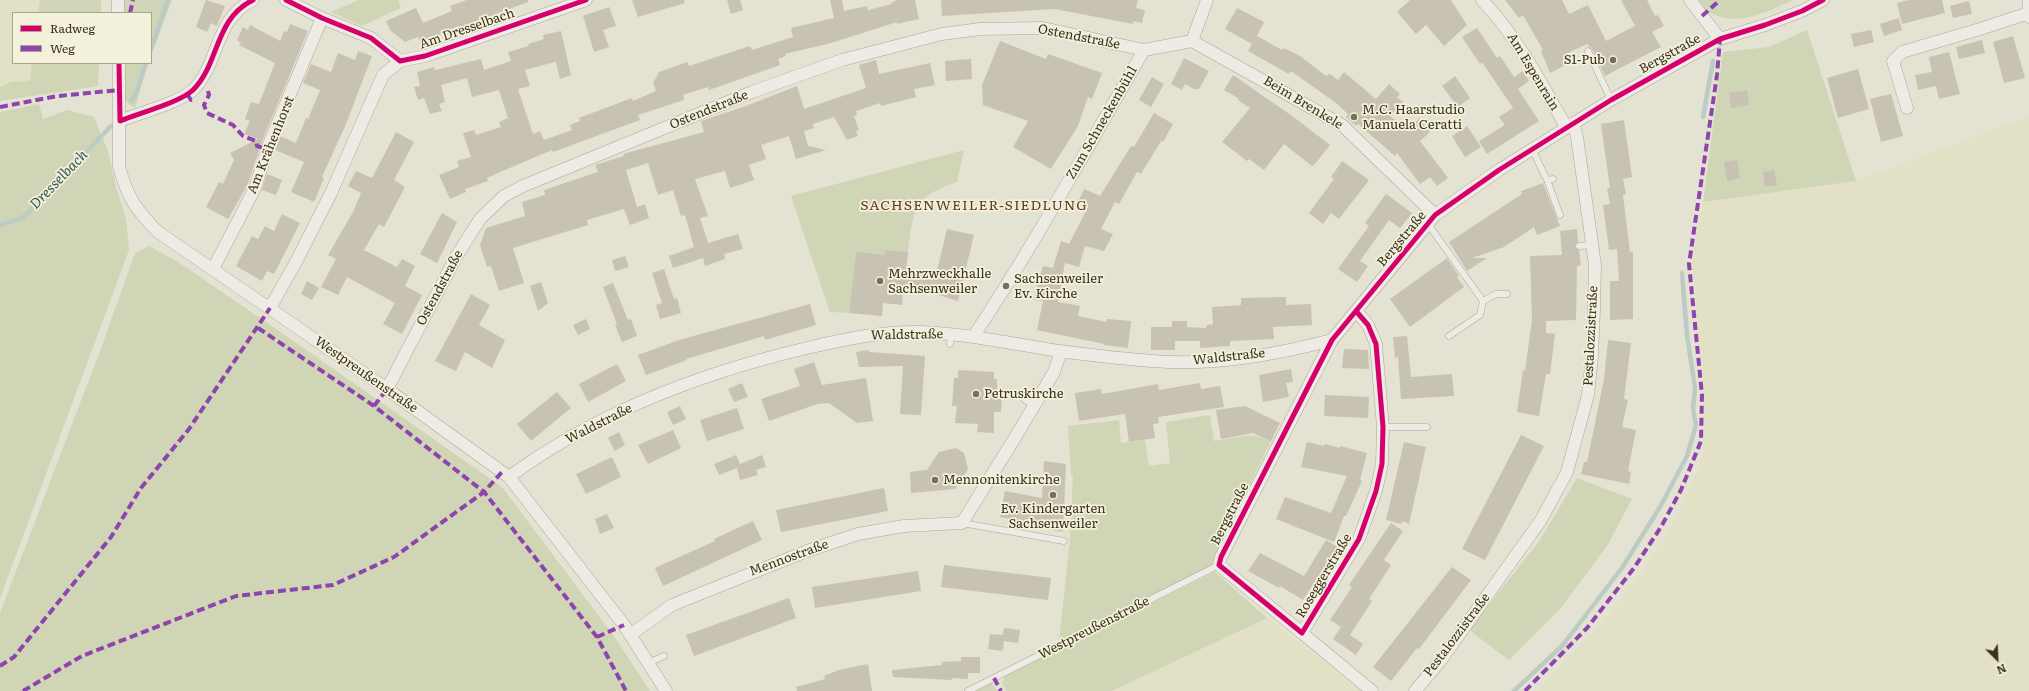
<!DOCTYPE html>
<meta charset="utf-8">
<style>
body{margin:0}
#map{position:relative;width:2029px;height:691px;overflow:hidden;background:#e4e2d3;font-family:Literata,serif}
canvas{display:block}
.legend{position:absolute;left:12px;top:12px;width:140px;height:52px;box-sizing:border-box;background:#f4f1da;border:1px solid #aaa490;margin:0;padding:5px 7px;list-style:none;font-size:12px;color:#3a3122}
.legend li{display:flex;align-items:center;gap:8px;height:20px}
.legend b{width:20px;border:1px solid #aaa490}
.north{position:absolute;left:1977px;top:639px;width:40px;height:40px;-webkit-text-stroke:3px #f4f1da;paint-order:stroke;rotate:156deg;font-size:11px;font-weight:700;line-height:16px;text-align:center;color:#3a3122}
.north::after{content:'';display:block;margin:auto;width:14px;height:18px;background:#3a3122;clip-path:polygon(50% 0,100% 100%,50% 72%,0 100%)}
</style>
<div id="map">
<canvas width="2029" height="691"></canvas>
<ul class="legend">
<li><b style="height:5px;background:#d6006c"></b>Radweg</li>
<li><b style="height:5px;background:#8e44ad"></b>Weg</li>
</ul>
<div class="north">N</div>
</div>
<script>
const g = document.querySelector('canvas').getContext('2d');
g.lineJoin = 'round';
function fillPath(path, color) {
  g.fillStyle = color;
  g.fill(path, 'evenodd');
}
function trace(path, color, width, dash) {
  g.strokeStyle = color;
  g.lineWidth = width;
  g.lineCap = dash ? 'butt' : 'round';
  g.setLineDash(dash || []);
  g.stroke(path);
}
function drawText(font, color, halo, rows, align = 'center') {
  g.font = font + ' Literata,serif';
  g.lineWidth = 3.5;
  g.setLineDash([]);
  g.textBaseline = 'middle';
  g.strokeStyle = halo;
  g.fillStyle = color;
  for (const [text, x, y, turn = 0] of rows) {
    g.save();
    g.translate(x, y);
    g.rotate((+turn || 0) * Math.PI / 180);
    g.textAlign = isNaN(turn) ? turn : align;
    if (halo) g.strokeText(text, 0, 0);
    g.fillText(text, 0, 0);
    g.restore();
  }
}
fillPath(new Path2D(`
 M0,0H40L38,13H13V63H32L30,81L11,82L0,87Z
 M2029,116V691H1537L1609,614L1641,574L1667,533L1688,494L1703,454L1705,393L1692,263L1703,202L1856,181Z
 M1267,618L1362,691H1113Z`), '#e3e1c5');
fillPath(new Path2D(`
 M40,0H101V13H38Z
 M124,0H172L151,56V13H123Z
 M359,0H398L401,8L362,26L331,12Z
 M1699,0H1793C1767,12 1736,28 1709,12C1705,10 1702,4 1699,0Z
 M1807,30L1856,181L1703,202L1723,52L1769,47Z
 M32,63H99L98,86L0,101V87L11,82L30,81Z
 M121,63H148L135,109L124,99Z
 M39,104L43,119L67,110L94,117L108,151L116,187L126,219L129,250L0,598V112Z
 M964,150L957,182C912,197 914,210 908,252L885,250V255L856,253L849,313L830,312L791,196Z
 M149,246L178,262L285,335L502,487L616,639L650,691H0V613L100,351L135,253Z
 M1210,415L1214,441C1238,438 1247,431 1271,441L1213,561L1215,565L1059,642L1070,539L1073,475H1071L1068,426L1119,420L1121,443L1145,440L1149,466L1170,463L1166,422Z
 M1577,478L1632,499L1607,546L1560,609L1509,660L1469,630L1540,540Z
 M1215,572L1267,618L1112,691H1007L1002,683L1005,676Z
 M992,683L997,691H976Z`), '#d0d5b6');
trace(new Path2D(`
 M151,49L168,0
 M131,101L135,96L146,63
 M1703,117L1713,61
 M0,225L24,217L111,126
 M1514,691L1562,646L1622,568L1660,507L1687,456L1696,425L1693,409L1695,388L1687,335L1682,273`), '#bccbc4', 4.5);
fillPath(new Path2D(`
 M206,0L225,6L217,26L211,23L207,32L196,27Z
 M467,0H528V2L458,28V26L421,43L418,37L405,42L390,30L386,21L416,8L423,23L452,11L450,6Z
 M632,0H684L685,3L638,17Z
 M727,0H740L743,10L731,14Z
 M830,0H842L844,11L867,6L868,10L892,4V2L898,0H915L919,19L897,24V22L831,43L785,54L786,56L778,59L780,65L709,90L708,87L683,95L684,100L638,115L640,120L553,152L552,150L514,166L487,178L488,181L465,189L466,192L450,199L439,175L459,167L457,161L471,157L463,133L474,130L476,135L501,127L499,122L508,118L499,90L472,97L467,78L441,85L445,102L439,104L442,111L430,114L424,98L418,100L414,87L420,86L417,72L434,67L435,70L481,59L484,70L511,61L508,52L529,46L528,44L544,39L543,35L561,31L571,75L560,79L556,62L551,63L525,70L530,86L518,89L533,134L540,131L544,140L572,130L570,125L580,121L579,118L632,98L633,101L656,91L653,83L659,72L687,62L689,66L750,46L752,50L793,37L791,28L834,18Z
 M941,0H1138L1136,8L1145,10L1142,23L1133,21V24L1055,9L942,16Z
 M1410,0H1451L1467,25L1444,46L1426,25L1416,34L1397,12Z
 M1505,0H1562L1569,14L1588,5L1606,41L1635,26L1621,0H1647L1655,16L1658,15L1664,26L1652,32L1661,47L1605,76L1592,49L1587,44L1566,54L1570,63L1550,73L1541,51L1543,50L1523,15L1519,18Z
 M1909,0H1942L1945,13L1902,24L1897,3Z
 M1969,1L1972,14L1953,18L1950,6Z
 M609,7L616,26L603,30L609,47L594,52L583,16Z
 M1237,8L1264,22L1257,36L1282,50L1284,48L1300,56L1326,76L1330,74L1338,80L1344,72L1376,99L1389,84L1400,94L1397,97L1403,102L1390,116L1409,132L1419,118L1430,132L1420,141L1448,178L1437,186L1430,177L1420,184L1397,153L1395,156L1358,124L1356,126L1346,117L1348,114L1336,103L1291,71L1289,74L1248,51L1252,44L1225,29Z
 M1899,18L1902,30L1884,36L1880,24Z
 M290,24L308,31L262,141L248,184L228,219L206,207L219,182L223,184L234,160L230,153L258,139L244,134L250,121L245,119L251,102L259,104L275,63L239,45L241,43L237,40L243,27L248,30L250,25L280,41L284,31L287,32Z
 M1477,28L1497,58L1500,56L1514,77L1523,71L1529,81L1518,89L1539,121L1487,154L1479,141L1505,125L1499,117L1513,108L1482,62L1480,64L1462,37Z
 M1871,30L1874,42L1854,47L1851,34Z
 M2013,36L2025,78L2004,83L1993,42Z
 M1982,40L1985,53L1959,59L1956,47Z
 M1000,41L1046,59L1048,54L1102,73L1092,99L1088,97L1078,126L1051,169L1013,147L1028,121L983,105L982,85Z
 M358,51L372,56L346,124L322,177L324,178L314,202L291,192L304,162L275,150L280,136L296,143L306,118L308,119L320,90L303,83L311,64L331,72L338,53L355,60Z
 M1949,52L1960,94L1939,99L1936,86L1918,90L1915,75L1932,72L1929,57Z
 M1184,58L1209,71L1199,89H1194L1185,84L1182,90L1171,84Z
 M971,59L972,79L946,81L945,61Z
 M876,60L879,74L930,63L935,85L914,89L916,97L881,106L880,103L856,111L857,115L854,116L859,130L856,131L858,136L847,140L834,117L813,124L814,128L804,131L808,146L826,150L796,159L789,136L761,145L766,159L749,165L754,180L730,188L725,171L695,179L708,216L700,218L708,243L738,234L743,249L724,254L725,259L705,266L703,258L673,268L669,256L694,247L685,215L681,216L673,190L658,195L648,163L626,170L637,207L645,204L649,218L630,225L624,209L587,220L588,225L513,248L524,283L499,291L491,266L487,267L480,245L486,228L525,216L522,202L545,195L544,190L598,172L595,165L624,156L623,154L704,132L701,121L746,106L797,86L804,109L866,88L859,65Z
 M1858,69L1869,109L1838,118L1827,78Z
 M1233,75L1295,118L1330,145L1314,165L1312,166L1284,144L1264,170L1249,159L1247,161L1222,142L1250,108L1238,100V98L1224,90Z
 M1455,76L1470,98L1458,107L1442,86Z
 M1152,77L1164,84L1151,107L1139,100Z
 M1747,90L1749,105L1731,108L1729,93Z
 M1891,94L1903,136L1881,142L1870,99Z
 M1154,113L1173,124L1163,142L1161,141L1141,174L1137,172L1119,204L1115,202L1101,229L1113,234L1104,251L1085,246L1079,267L1065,263L1058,302L1080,306L1078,316L1106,322L1107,319L1131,321L1128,348L1104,345V344L1037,330L1043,301L1034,300L1040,273H1041L1043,266L1053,268L1061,241L1069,244L1088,207L1078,202L1084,189L1100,196L1131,146L1134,147Z
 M1624,120L1632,177L1623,179L1626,194L1623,195L1630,252L1633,251V319L1610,320V281H1619L1617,249L1609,250L1603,205L1610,204L1607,188H1610L1601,124Z
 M1467,126L1481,147L1465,157L1452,136Z
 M396,132L414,142L394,180L405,187L384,227L379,224L364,250L397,267L402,259L415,266L405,286L422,295L402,334L383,324L395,303L347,277L338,295L321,287L336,259L328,255L353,212L361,193L348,186L356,171L372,178Z
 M1737,160L1740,178L1727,181L1724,162Z
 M1342,161L1369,180L1339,219L1331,213L1323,224L1309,213L1334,179L1331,177Z
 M1774,170L1777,185L1765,187L1763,172Z
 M267,174L282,180L276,195L262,190Z
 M1543,183L1560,226L1537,235L1534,227L1504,247L1472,258H1487L1467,271L1449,242L1522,194L1521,191Z
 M1386,194L1412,213L1400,228L1389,220L1360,261L1368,266L1357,282L1338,269L1369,226L1365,223Z
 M442,213L457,222L437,263L420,254Z
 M282,214L300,223L274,274L267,271L262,281L236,266L252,236L258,239L265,226L274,231Z
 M947,229L974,235L958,301L932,293L903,291L902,305L883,303L882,316L849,313L856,252L885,255V250L908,252L906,272L936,275Z
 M1577,229L1578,242L1575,247L1579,250L1581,265L1577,266L1576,320L1546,321V333L1555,334L1550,374H1546L1539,416L1517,412L1523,370L1525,371L1532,320L1530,256L1562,255L1560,231Z
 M625,256L629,267L615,271L612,260Z
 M1447,258L1459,276L1457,277L1464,287L1410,327L1390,299Z
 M664,269L674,299L677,298L681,313L660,319L656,305L662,303L652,273Z
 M307,281L319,288L312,300L301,294Z
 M541,282L548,303L538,311L530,286Z
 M613,283L628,320L631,319L637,336L622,342L615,325L617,324L603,287Z
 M471,294L490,305L479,325L505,340L492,368L465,352L456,371L435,361Z
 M1286,297V305L1311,304L1312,325L1273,327L1274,339L1230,341V346L1200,348V341H1175V350H1151V327H1172V321H1187V327L1206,328L1207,325L1213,324L1212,307L1241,305V298Z
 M810,304L816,325L765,340L764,336L686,359L687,360L646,375L638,355L679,340Z
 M586,319L590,329L578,335L573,325Z
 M1407,336L1411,377L1452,374L1454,396L1401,399L1398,357L1395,358L1393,337Z
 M1608,340L1631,343L1624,399L1628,400L1622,427L1636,430L1628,471L1631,472L1629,484L1581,474L1584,462H1587L1604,379Z
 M1344,349L1368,350L1369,369L1342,368Z
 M869,350V352L925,356L921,415L900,414L903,366L859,367L856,352Z
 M814,362L822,385L866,378L873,421L857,423L829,403L817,404L769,421L761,399L800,386L794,369Z
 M617,364L626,381L588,402L579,384Z
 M1291,369L1293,382L1286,383L1289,397L1263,402L1259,375Z
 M958,370L994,372V379H997V390H1000L999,398H1002L1001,412H994V433L977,432L978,424L955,423L957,406H952L954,378H958Z
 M742,383L748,397L734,402L728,389Z
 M1200,383L1201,389L1220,386L1224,407L1158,417L1159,423L1153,424L1155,438L1129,442L1125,414L1079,421L1075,393L1101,389L1102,394L1158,384L1159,390Z
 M557,392L571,408L531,441L517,424Z
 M1325,395L1369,397L1368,418L1324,416Z
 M680,406L686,419L673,425L667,412Z
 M1245,406L1280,423L1271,441L1253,433L1221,439L1216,410Z
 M737,408L744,429L707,441L700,420Z
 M673,430L681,448L648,464L638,445Z
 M619,432L625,445L615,451L608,438Z
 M1521,435L1544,446L1485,560L1462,549Z
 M1307,442L1324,446L1325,444L1340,448V446L1367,453L1360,480L1362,481L1346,516H1344L1334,542L1276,519L1285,497L1331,513L1347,476L1301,467Z
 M1404,442L1426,447L1409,524L1403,521L1401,524L1386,520Z
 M956,448L964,453L968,469L955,489L911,493L910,472L927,470L939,452Z
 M736,455L740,464L762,455L766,467L756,470L758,475L740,480L737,468L719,475L714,464Z
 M612,457L621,477L586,494L576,474Z
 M1044,461L1066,464L1063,532L1038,527L1039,524L1000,517L1005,491L1042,498Z
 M884,488L888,511L781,532L776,510Z
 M607,514L614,528L600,534L595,519Z
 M753,521L762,540L663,586L655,568L715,541L714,539Z
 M1391,523L1403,531L1384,560L1391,565L1369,599L1372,601L1350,635L1363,644L1356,655L1333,639L1341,627L1330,620L1352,587L1349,585Z
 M1326,540L1338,547L1303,600L1280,586L1279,588L1248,571L1260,553L1304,576Z
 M944,565L1051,578L1048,600L941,587Z
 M1452,567L1471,580L1419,649L1417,648L1391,681L1373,667Z
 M918,571L921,591L815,608L812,587Z
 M789,598L796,618L694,656L686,635Z
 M1004,628L1020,630L1018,643L1004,641L1003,651L988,649L990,634L1003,635Z
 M961,657H980V673H968V679L952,678V680L893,677L892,670L942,665V662L961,661Z
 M868,664L872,691H797L796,687L825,679L824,676L839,670Z`), '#c8c2b3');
const service = new Path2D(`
 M1588,51L1611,100
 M1532,149L1547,180L1553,179
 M1547,180L1560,215
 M1428,224L1483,301L1480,315L1449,336
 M1579,246L1592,245
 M1483,301L1496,294H1507
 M950,344L951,334
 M1025,400L1034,406
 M1383,427H1427
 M962,523L1064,541
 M648,663L664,656
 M968,691L1219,565`);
const minor = new Path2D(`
 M118,0V13
 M286,0L322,18L371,38L400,61
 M1482,0C1518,38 1541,82 1566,127
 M1690,0L1720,39
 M2029,0V17
 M1192,41L1342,125L1435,215
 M119,63V166C127,197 136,210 158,232L387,389L509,477L624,625L666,691
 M1907,108L1893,61L1902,52L1980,29L2029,13
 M120,121C139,113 179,103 193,90C220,63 214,19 253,0
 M213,269L255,188L269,144L322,18
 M270,308L297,260L331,193L383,75L400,61L425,56L586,0
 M1356,311L1368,325L1376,344L1383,427L1382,464L1376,491L1359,539L1302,633L1219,565L1221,557L1332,340L1435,215L1499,170L1611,100L1720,39L1765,25L1802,11L1823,0
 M973,337C1035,244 1088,146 1144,50L1192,41L1207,0
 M387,389L456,257L480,219L504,196L523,186L752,92L842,60L942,34L980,29L1043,28L1144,50
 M509,477C597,412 701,373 807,348C845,339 883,331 922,332C968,334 1013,344 1059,351C1090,355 1122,359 1153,361C1213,366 1274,355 1332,340
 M1302,633L1372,691
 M630,635L672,605L807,551L858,534L904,526L962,523L1019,431L1054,372L1061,351
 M1415,691L1441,660L1541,520L1567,472L1588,395L1592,357L1594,309L1595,265L1577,137L1573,123`);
trace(service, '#aaa79b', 7);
trace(minor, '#aaa79b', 13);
trace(service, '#edebe3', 6);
trace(minor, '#edebe3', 12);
trace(new Path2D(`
 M130,13L133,0
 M1702,16L1720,0
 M208,91L209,95L204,105L207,113L233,125L243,136L256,141L257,146L267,149
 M187,94L191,100L193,99
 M0,107L58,96L119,90
 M258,328L374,406L484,492L597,637L626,691
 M374,406L387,389
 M597,637L624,625
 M0,666L14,657L111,537L141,488L189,429L270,308
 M994,678L1001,691
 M23,691L82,656L236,596L333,585L394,557L484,492L502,472
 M1525,691L1587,628L1634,568L1661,527L1681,490L1701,441L1702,395L1689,264L1717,75L1720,39`), '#8e44ad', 4, [8, 4]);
trace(new Path2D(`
 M286,0L322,18L371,38L400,61L425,56L586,0
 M119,63L120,121C139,113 179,103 193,90C220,63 214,19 253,0
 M1356,311L1368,325L1376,344L1383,427L1382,464L1376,491L1359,539L1302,633L1219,565L1221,557L1332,340L1435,215L1499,170L1611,100L1720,39L1765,25L1802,11L1823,0`), '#d6006c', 5);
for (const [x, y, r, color] of [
 [1613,60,4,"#766f60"],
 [1354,117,4,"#766f60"],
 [880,281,4,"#766f60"],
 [1006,286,4,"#766f60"],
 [976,394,4,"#766f60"],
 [935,480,4,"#766f60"],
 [1053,495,4,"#766f60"]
]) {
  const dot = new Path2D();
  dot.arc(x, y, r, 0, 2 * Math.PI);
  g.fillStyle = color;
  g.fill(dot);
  trace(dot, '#f4f1da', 1.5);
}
drawText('13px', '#3a3122', '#f4f1da', [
 ["Am Dresselbach",467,29,-19],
 ["Ostendstraße",1079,37,11],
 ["Bergstraße",1670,54,-29],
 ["Am Espenrain",1533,72,59],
 ["Beim Brenkele",1303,103,31],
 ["Ostendstraße",709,110,-22],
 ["Zum Schneckenbühl",1102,123,-60],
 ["Am Krähenhorst",271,145,-68],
 ["Bergstraße",1402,239,-50],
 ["Ostendstraße",440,288,-62],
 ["Waldstraße",907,335,-1],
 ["Pestalozzistraße",1591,336,-87],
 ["Waldstraße",1229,357,-6],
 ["Westpreußenstraße",366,375,35],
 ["Waldstraße",599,424,-27],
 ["Bergstraße",1230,514,-63],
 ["Mennostraße",789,558,-20],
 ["Roseggerstraße",1324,576,-59],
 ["Westpreußenstraße",1094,628,-27],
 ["Pestalozzistraße",1457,635,-53]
]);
drawText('13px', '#3a3122', '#f4f1da', [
 ["S1-Pub",1605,60,"right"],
 ["M.C. Haarstudio",1362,110],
 ["Manuela Ceratti",1362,125],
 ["Mehrzweckhalle",888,274],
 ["Sachsenweiler",888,289],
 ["Sachsenweiler",1014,279],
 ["Ev. Kirche",1014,294],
 ["Petruskirche",984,394],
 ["Mennonitenkirche",943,480],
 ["Ev. Kindergarten",1053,509,"center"],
 ["Sachsenweiler",1053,524,"center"]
], 'left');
drawText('italic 14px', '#335559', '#f4f1da', [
 ["Dresselbach",59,180,-46]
]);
g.letterSpacing = '1px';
drawText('14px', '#643b24', '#f4f1da', [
 ["SACHSENWEILER-SIEDLUNG",974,206]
]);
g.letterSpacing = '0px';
</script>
